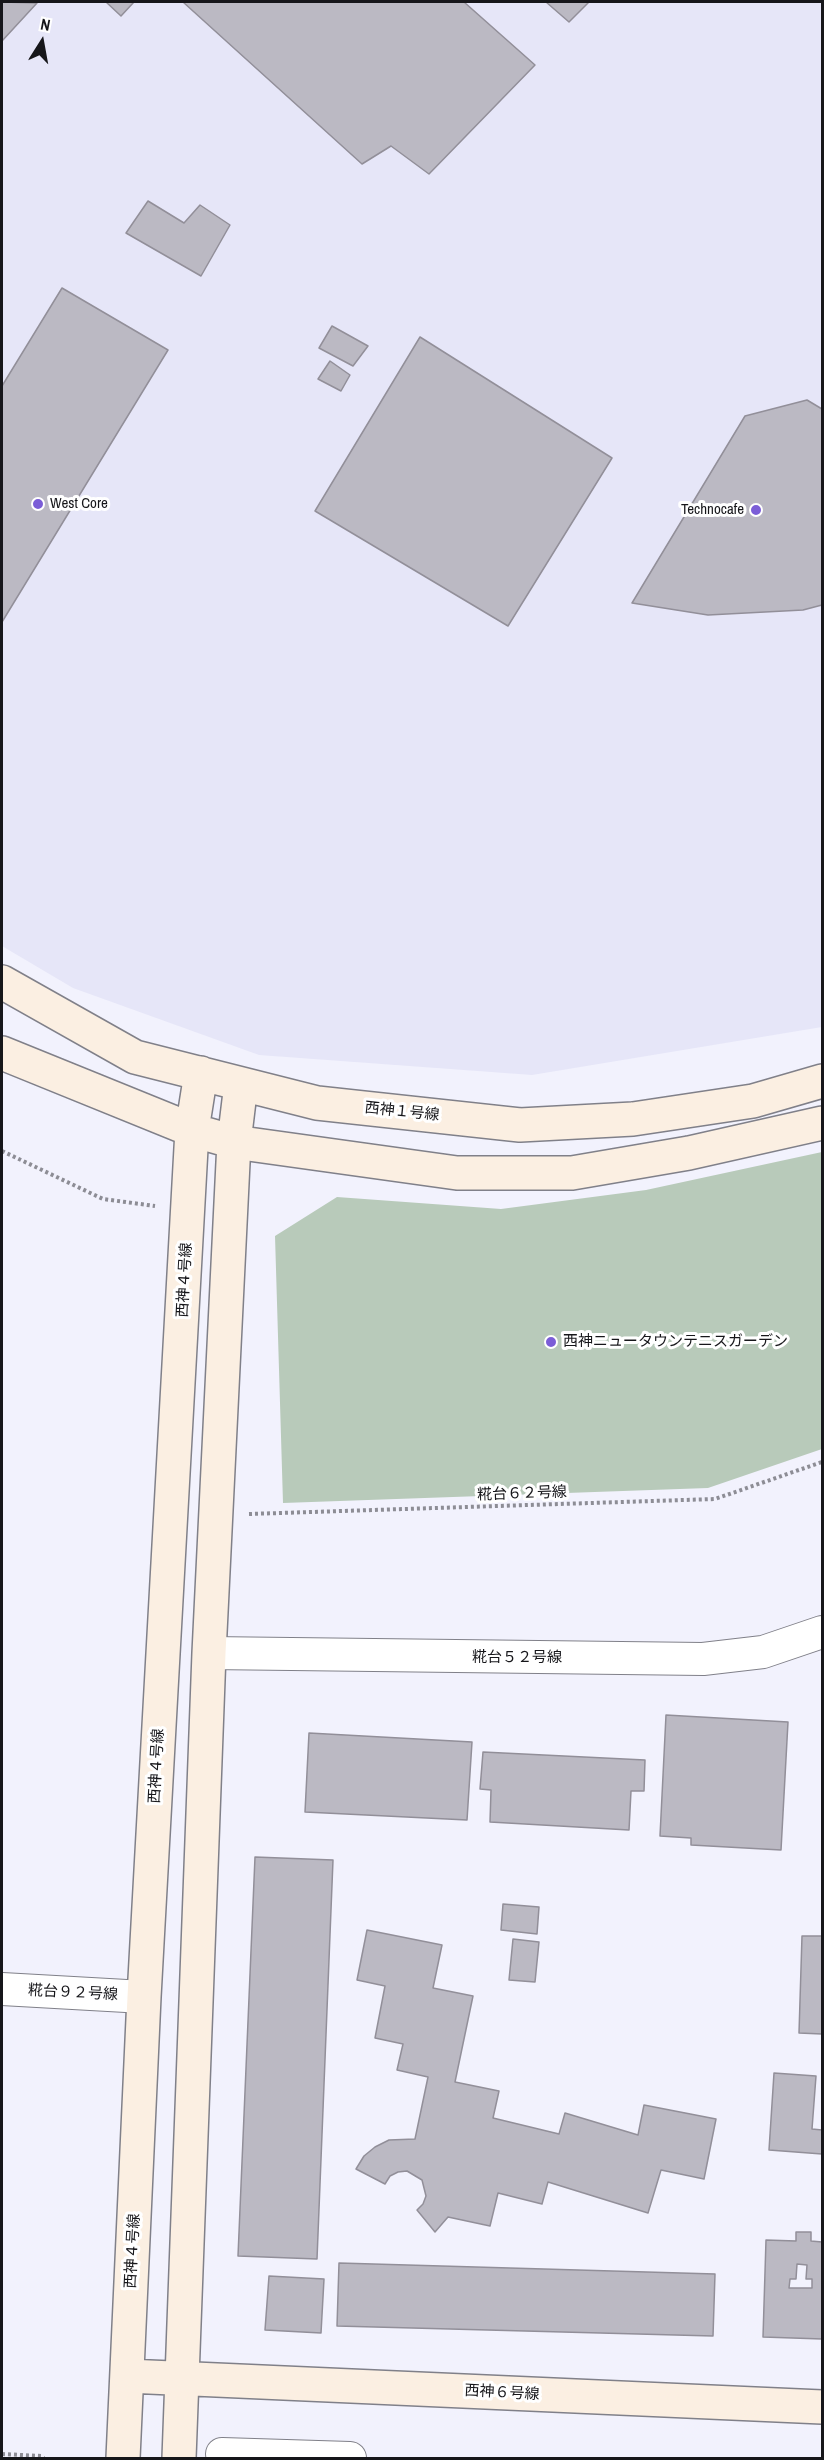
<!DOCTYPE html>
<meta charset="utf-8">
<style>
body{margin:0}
#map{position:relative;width:824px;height:2460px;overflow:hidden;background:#f2f2fd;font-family:"Archivo Narrow",sans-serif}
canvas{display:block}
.frame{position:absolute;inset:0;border:3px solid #16161a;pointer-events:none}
.north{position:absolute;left:12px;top:12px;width:60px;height:60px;-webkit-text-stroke:4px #fff;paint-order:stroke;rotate:11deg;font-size:16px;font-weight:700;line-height:24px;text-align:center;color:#16161a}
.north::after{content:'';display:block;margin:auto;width:21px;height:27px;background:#16161a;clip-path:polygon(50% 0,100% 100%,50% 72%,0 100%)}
</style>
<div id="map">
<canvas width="824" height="2460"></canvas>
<div class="frame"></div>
<div class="north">N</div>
</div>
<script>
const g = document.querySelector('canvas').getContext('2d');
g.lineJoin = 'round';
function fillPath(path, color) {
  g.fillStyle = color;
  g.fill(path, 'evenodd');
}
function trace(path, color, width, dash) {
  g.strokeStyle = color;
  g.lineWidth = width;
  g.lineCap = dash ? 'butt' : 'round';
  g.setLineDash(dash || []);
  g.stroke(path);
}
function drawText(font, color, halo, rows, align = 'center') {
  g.font = font + ' "Archivo Narrow","Noto Sans JP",sans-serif';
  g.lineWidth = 6;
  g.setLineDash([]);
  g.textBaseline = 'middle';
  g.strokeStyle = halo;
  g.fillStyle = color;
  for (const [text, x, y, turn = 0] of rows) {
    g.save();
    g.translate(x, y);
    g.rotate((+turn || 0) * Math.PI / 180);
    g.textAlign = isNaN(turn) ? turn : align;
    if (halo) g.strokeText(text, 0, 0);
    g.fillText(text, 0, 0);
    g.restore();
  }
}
fillPath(new Path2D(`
 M2,2H822V1027L532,1075L259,1055L73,988L2,946Z`), '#e6e6f8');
fillPath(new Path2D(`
 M822,1152V1449L708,1488L283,1503L275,1236L337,1197L501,1209L646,1190Z`), '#b8caba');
const building = new Path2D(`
 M2,2L37,3L2,41Z
 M106,2H134L121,16Z
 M183,2H464L535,65L429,174L391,146L362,164Z
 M546,2H589L569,22Z
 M148,201L184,223L200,205L230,225L201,276L126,233Z
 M62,288L168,350L2,622V386Z
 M332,326L368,346L353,366L319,348Z
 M420,337L612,458L508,626L315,511Z
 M330,361L350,375L341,391L318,379Z
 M807,400L822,409V605L803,610L708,615L632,603L745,416Z
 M666,1715L788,1722L781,1850L691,1845V1838L660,1836Z
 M309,1733L472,1742L467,1820L305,1812Z
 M483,1752L645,1760L644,1791H631L629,1830L490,1822L491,1790L480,1789Z
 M255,1857L333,1860L317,2259L238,2256Z
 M503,1904L539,1907L537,1934L501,1930Z
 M367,1930L442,1945L433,1988L473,1996L455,2082L499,2091L493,2118L559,2134L565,2113L638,2135L644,2105L716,2119L704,2179L661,2170L648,2213L548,2182L542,2204L498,2193L490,2226L448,2217L435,2232L417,2210L423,2204L426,2196L422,2180L407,2171L398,2172L390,2176L385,2184L356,2169L364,2156L375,2147L389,2140L415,2139L428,2077L397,2070L403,2044L375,2038L385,1986L357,1980Z
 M802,1936H822V2034L799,2033Z
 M513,1939L539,1942L535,1982L509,1980Z
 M774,2073L816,2076L812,2129L822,2130V2154L769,2150Z
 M796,2232H811V2241L822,2242V2339L763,2337L766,2240L796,2241ZM797,2264L807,2265L806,2279H812V2288H789L790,2279H796Z
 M339,2263L715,2274L713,2336L337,2326Z
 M269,2276L324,2279L321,2333L265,2330Z`);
fillPath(building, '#bbb9c3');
trace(building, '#928f99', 1.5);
const street = new Path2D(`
 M209,1653L703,1659L763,1652L822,1632
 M2,1989L144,1997
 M222,2454L350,2458`);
const secondary = new Path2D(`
 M2,982L135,1057L317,1103L520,1125L633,1119L753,1101L822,1081
 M2,1053L192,1130L234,1142L457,1173H572L689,1153L822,1123
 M127,2376L822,2407
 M123,2458L144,1997L192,1130L201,1073
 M179,2458L209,1653L234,1142L241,1084`);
trace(street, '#808089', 34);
trace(secondary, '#808089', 36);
trace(new Path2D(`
 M2,1151L103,1199L155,1206
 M249,1514L715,1499L822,1462
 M2,2454L41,2456L44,2458`), '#8d8d95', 4, [3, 3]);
trace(street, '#fff', 32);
trace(secondary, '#fbefe2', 33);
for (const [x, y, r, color] of [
 [38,504,6,"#7b5dd7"],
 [756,510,6,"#7b5dd7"],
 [551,1342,6,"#7b5dd7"]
]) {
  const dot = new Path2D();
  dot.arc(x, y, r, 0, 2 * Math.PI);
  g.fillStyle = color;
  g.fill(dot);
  trace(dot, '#fff', 2);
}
drawText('15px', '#16161a', '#fff', [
 ["West Core",50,504],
 ["Technocafe",744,510,"right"],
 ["西神ニュータウンテニスガーデン",563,1342]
], 'left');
drawText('15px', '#16161a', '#fff', [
 ["西神１号線",402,1112,6],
 ["西神４号線",185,1280,-87],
 ["糀台６２号線",522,1494,-2],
 ["糀台５２号線",517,1658],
 ["西神４号線",157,1766,-87],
 ["糀台９２号線",73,1993,3],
 ["西神４号線",133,2251,-87],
 ["西神６号線",502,2393,3]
]);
</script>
